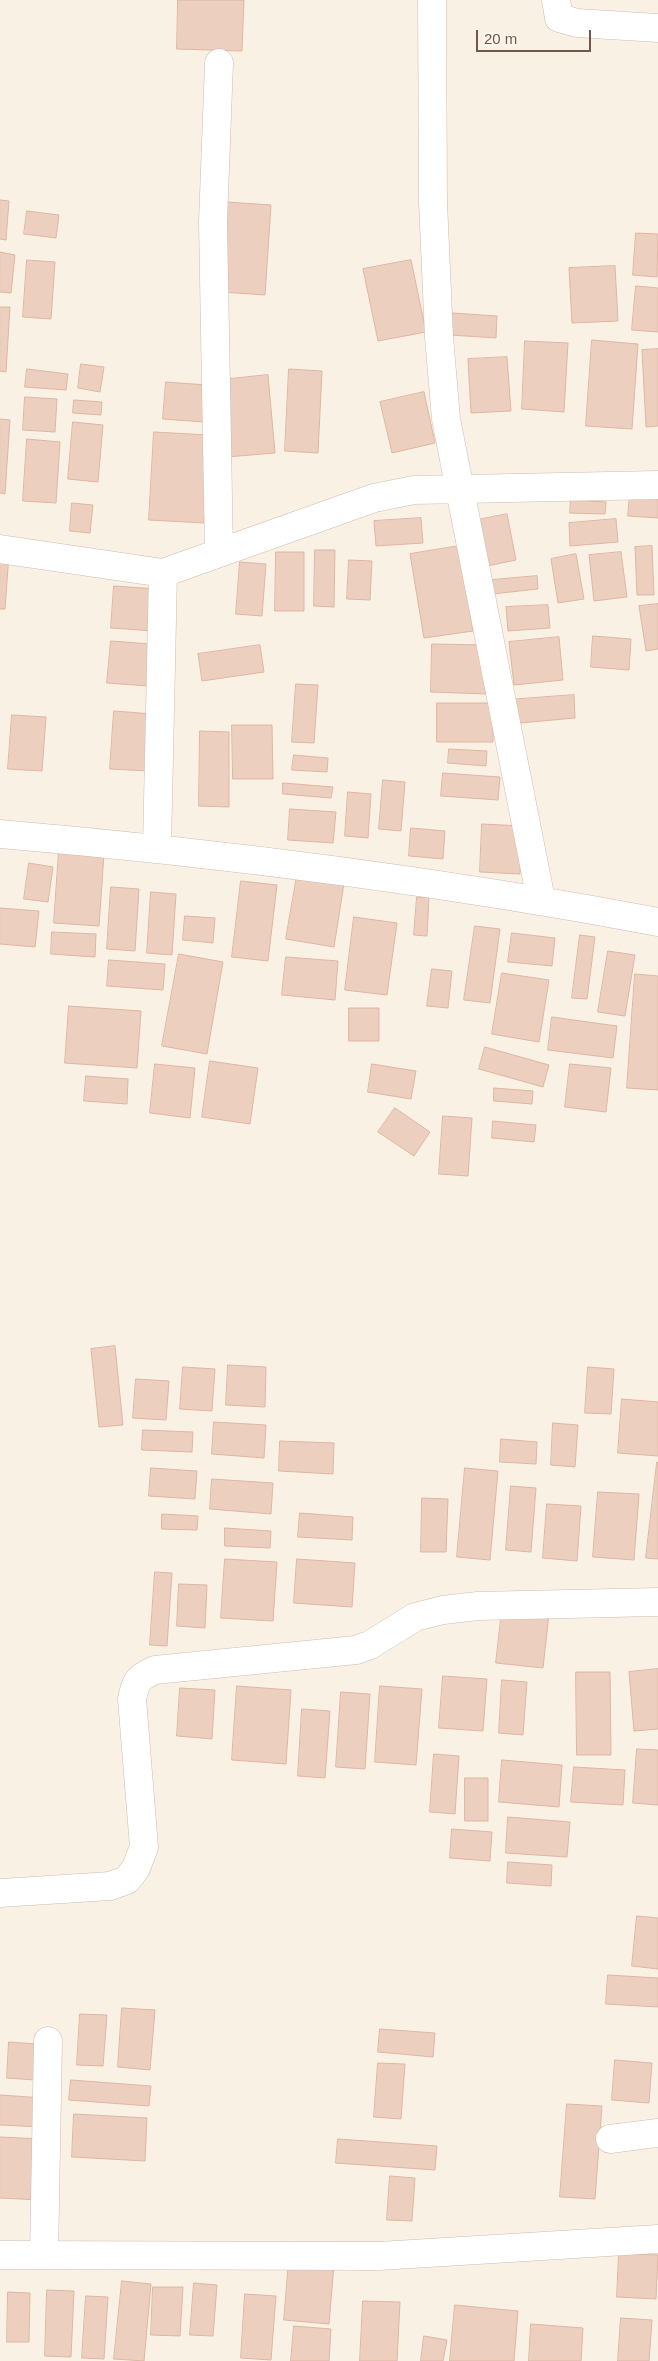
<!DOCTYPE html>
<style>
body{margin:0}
#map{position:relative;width:658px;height:2361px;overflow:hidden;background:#faf1e5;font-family:Helvetica,sans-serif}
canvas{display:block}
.scale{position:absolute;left:476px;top:30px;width:115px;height:22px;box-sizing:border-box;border:2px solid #70584d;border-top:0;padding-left:6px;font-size:15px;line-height:18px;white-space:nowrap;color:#70584d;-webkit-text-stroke:4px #fdf5eb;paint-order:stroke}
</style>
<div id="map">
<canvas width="658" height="2361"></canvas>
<div class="scale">20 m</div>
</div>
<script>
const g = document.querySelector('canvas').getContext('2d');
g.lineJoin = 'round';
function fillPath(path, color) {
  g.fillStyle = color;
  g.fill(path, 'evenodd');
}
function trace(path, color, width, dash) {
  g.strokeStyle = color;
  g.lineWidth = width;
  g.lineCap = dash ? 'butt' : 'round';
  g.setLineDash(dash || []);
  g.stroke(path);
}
const building = new Path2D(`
 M178,0H244L242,51L177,49Z
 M0,200L9,201L6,240L0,239Z
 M227,202L271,205L265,295L221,292Z
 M27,211L59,215L56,238L24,234Z
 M636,233L658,234L657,277L633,275Z
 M0,252L15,255L11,293L0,292Z
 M27,260L55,262L51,319L23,317Z
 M411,260L426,332L378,341L363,269Z
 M615,266L618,321L572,323L569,268Z
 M636,286L658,288V332L632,330Z
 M0,307H10L6,372L0,371Z
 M452,313L497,316L496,338L450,335Z
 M592,340L638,344L632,429L586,426Z
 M525,341L568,343L564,412L522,409Z
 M658,349V426L646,427L642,350Z
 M507,357L511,411L471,413L468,359Z
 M81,364L104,367L100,392L78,388Z
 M27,369L68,374L66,390L25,387Z
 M289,369L322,371L318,453L285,451Z
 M268,375L275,453L227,457L220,380Z
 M166,382L207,385L204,422L163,419Z
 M424,392L435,443L392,453L380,402Z
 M25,397L57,399L55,432L23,430Z
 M74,400L102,402L101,415L73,413Z
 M0,419L10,420L5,494L0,493Z
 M73,422L103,425L98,482L68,479Z
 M154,432L209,435L204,523L149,520Z
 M27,439L60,442L56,503L23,501Z
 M630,494L658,496V518L628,516Z
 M571,500L606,502L605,514L570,513Z
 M72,503L93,505L90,533L70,531Z
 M507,514L516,560L487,566L478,520Z
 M421,518L423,543L376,546L374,521Z
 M616,519L618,542L570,546L569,523Z
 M459,546L473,631L424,638L410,554Z
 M652,546L654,595H637L635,547Z
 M315,550H335L334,607L314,606Z
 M276,552H304V611H275Z
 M621,552L627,597L594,601L589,555Z
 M0,553L9,554L5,609H0Z
 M576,554L584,599L558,603L551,559Z
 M349,560L372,561L370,600L347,599Z
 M240,562L266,564L262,616L236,614Z
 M537,576L538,589L483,595L481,581Z
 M114,586L157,589L154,631L111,628Z
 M658,604V649L646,651L639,606Z
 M548,605L550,628L508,631L506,607Z
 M593,636L631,639L629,670L591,667Z
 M559,637L563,680L514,685L509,642Z
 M111,641L151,644L148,686L107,683Z
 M432,644L486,645V694L431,692Z
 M260,645L264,672L202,681L198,654Z
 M296,684L318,685L314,743L292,742Z
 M574,695L575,718L509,724L507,700Z
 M437,703H493V742H437Z
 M114,711L153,714L149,771L110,769Z
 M12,715L46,717L42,771L8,769Z
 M232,725H272L273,779H233Z
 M200,731L229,732V807L199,806Z
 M449,749L487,751L486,766L448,763Z
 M294,755L328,758L327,772L292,770Z
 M443,773L500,777L498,800L441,796Z
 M383,780L405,782L401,831L379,829Z
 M283,783L333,787L331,798L283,794Z
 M348,792L371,794L368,838L345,836Z
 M290,809L336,812L333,843L288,840Z
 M482,824L522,826L520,874L480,872Z
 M411,828L445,831L443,859L409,856Z
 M59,851L104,854L99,926L54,923Z
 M29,863L53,867L48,902L24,899Z
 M298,870L345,877L334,947L286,939Z
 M241,881L277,885L268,961L232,957Z
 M111,887L139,889L135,951L107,949Z
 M151,892L176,894L172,955L147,953Z
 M417,897H429L427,936L414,935Z
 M0,908L39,911L35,947L0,944Z
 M185,916L215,918L213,943L183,940Z
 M354,917L397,923L387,995L345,990Z
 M475,926L500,929L490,1003L464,1000Z
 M52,932L96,934L95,957L51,954Z
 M512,933L555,938L552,966L508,962Z
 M580,935L595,937L587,999L572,998Z
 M608,951L635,955L625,1016L598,1012Z
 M179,954L223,962L207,1054L162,1046Z
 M286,957L338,961L335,1000L282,995Z
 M109,960L165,964L163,990L107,986Z
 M432,969L452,971L448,1008L427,1006Z
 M502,973L549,980L539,1042L492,1034Z
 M635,974L658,976V1090L627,1088Z
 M69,1006L141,1011L137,1068L65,1063Z
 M349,1008H379V1041H349Z
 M552,1017L617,1026L613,1058L548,1050Z
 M485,1047L549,1065L543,1087L479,1069Z
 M210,1061L258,1068L250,1124L202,1117Z
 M155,1064L195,1068L190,1118L150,1113Z
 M372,1064L416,1071L411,1099L368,1092Z
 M570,1064L611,1068L606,1112L565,1107Z
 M86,1076L128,1079L127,1104L84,1101Z
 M494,1088L533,1091L532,1104L494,1101Z
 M395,1108L430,1132L414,1156L378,1132Z
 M443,1116L472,1118L468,1176L439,1174Z
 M493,1121L536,1125L534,1142L492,1138Z
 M115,1346L123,1425L99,1427L91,1349Z
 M228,1365L266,1367L265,1407L226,1405Z
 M183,1367L215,1369L212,1411L180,1409Z
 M588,1367L614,1369L611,1414L585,1413Z
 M136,1379L169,1381L166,1420L133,1418Z
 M622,1399L658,1402V1456L618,1453Z
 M214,1422L266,1425L264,1458L212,1454Z
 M553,1423L578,1425L575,1467L551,1465Z
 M143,1430L193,1432L192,1452L142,1450Z
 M501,1439L537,1442L536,1464L500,1462Z
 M280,1441L334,1443L333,1474L279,1471Z
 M657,1462L658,1463V1559L646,1558Z
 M151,1468L197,1471L195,1499L149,1496Z
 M465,1468L498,1471L490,1560L457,1557Z
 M212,1479L273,1483L271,1514L210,1509Z
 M511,1486L536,1488L531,1552L506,1550Z
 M598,1492L639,1494L634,1560L593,1557Z
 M422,1498L448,1499L446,1552H421Z
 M547,1504L581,1506L577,1561L543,1558Z
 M300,1513L353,1517L352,1540L298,1537Z
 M162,1514L198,1516L197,1530L162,1529Z
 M225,1528L271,1531L270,1548L225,1546Z
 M225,1559L277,1562L273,1621L221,1618Z
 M297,1559L355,1563L352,1607L294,1603Z
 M155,1572L172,1573L167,1646L150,1645Z
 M179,1584L207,1585L205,1628L177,1626Z
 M502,1610L549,1614L543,1668L496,1663Z
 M658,1669V1729L634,1731L629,1672Z
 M576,1672H610L611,1755H577Z
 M443,1676L487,1679L483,1731L439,1728Z
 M502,1680L527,1682L523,1735L499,1733Z
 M237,1686L291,1690L286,1764L232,1760Z
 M380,1686L422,1689L416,1765L375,1762Z
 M180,1688L215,1690L212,1739L177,1736Z
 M341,1692L370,1694L365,1769L336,1767Z
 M302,1709L330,1711L325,1778L298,1776Z
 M637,1749L658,1750V1805L633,1803Z
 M434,1754L459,1756L455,1814L430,1812Z
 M502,1760L562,1765L559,1807L499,1802Z
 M574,1767L625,1770L623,1805L571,1802Z
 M465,1778H488V1821H465Z
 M508,1817L570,1822L567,1857L506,1853Z
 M452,1829L492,1832L490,1861L450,1858Z
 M508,1862L552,1865L551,1886L507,1883Z
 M637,1916L658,1918V1969L632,1966Z
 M608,1975L658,1978V2007L606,2004Z
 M122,2008L155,2010L150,2070L118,2067Z
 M80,2014L107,2015L103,2066L77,2065Z
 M380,2029L435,2033L433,2057L378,2052Z
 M9,2042L37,2044L35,2080L7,2078Z
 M615,2060L652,2063L649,2103L612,2100Z
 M378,2063L405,2064L401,2119L374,2117Z
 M71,2080L151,2086L149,2106L69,2100Z
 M0,2095L44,2098L42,2127L0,2125Z
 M567,2104L602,2106L595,2199L560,2197Z
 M74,2114L147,2118L145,2161L72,2157Z
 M0,2137L43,2139L40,2200L0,2198Z
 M338,2139L437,2146L435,2170L336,2163Z
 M390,2176L415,2178L412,2221L387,2220Z
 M619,2254L658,2255L656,2299L617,2297Z
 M289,2261L334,2265L329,2324L284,2320Z
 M122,2281L151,2284L144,2361L114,2359Z
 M194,2283L217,2285L213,2336L190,2335Z
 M153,2287H183L180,2336L151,2335Z
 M47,2290L74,2291L71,2357L45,2356Z
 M8,2292L30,2293L29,2342H7Z
 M245,2294L276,2296L271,2360L241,2358Z
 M86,2296L108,2297L104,2359L82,2358Z
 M363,2301L400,2302L397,2361H360Z
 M455,2305L518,2311L514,2361H450Z
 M621,2318L652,2320L649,2361H618Z
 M531,2324L583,2328L581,2361H529Z
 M294,2326L331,2329L329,2361H291Z
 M424,2336L447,2340L443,2361H421Z`);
fillPath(building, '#edcfbf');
trace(building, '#deb6a1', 1);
const minor = new Path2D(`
 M432,0L433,202L439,337L446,419L541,900
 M556,0L559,18L577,23L658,28
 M0,549L163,573L374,498L414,490L658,485
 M219,553L213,222L219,63
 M0,834C220,853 441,881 658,922
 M157,848L163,573
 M0,1893L110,1886L127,1880L136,1868L144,1847L132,1699C136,1681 137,1678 155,1670L356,1650L370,1645L415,1617L443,1610L478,1606L658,1602
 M610,2139L658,2133
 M0,2255L379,2256L658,2239
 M44,2255L48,2041`);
trace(minor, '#cdbbaf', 29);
trace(minor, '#fff', 28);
</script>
